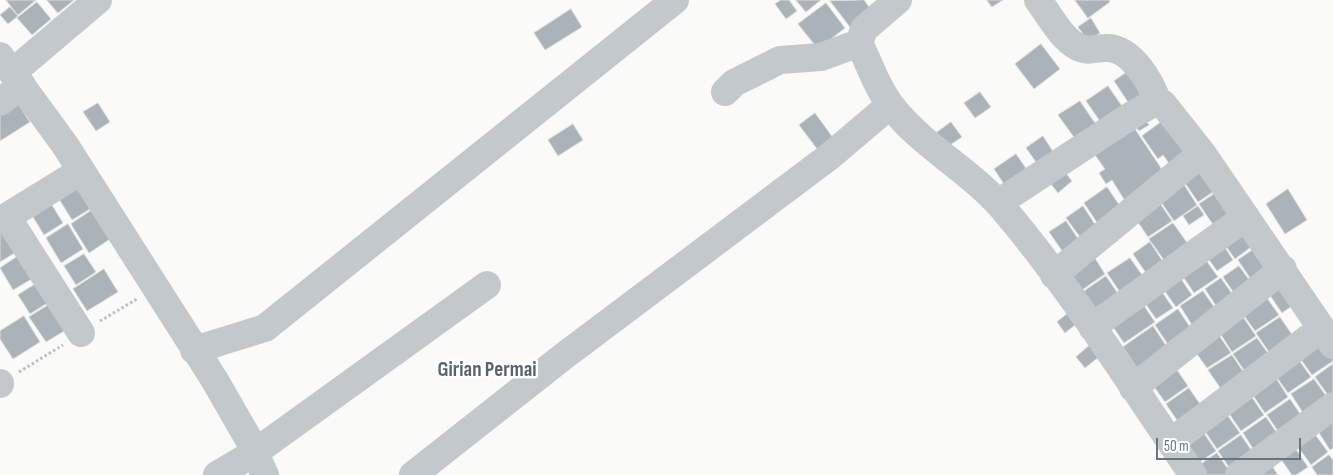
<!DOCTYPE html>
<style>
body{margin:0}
#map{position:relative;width:1333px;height:475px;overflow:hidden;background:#fafaf8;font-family:"Sofia Sans Condensed",sans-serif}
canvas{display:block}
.scale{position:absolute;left:1156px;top:438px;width:145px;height:22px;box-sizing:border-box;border:2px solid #657683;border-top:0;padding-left:6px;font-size:15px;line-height:18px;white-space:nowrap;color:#657683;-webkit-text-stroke:4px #fff;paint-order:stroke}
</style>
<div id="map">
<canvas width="1333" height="475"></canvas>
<div class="scale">50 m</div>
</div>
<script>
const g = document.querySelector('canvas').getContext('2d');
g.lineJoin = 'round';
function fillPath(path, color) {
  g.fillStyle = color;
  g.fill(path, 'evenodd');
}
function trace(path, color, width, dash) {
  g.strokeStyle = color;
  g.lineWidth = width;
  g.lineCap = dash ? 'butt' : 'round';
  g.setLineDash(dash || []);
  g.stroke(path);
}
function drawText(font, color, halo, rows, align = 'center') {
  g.font = font + ' "Sofia Sans Condensed",sans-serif';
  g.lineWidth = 5;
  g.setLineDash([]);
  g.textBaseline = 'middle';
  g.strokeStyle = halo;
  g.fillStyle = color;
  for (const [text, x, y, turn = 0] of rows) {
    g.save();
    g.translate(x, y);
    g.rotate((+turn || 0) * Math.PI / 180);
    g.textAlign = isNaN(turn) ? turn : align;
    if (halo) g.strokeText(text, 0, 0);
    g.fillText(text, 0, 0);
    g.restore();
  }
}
const building = new Path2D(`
 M6,0H36L18,15Z
 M47,0H74L58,13Z
 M781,0H789L797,11L786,19L775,4Z
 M796,0H821L806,12Z
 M864,0L872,11L850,27L830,1Z
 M987,0H1003L992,7Z
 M1075,0H1109L1110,2L1088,18Z
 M37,2L51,19L32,35L17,18Z
 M826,3L845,28L818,49L798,24Z
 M10,7L18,16L8,24L0,15Z
 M571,9L582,27L545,50L534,33Z
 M1091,18L1100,33L1088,41L1078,27Z
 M1041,44L1060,69L1034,89L1015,64Z
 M1133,68L1149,92L1130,105L1114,81Z
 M1108,86L1124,109L1102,124L1086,101Z
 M980,92L991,107L975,118L964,103Z
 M15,99L30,122L0,141V109Z
 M1080,101L1097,126L1076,140L1058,115Z
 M98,103L110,122L96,131L83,112Z
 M815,113L839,146L824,158L799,125Z
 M1143,116L1149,125L1139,131L1133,123Z
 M1168,117L1194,155L1173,169L1163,155L1158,159L1142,136Z
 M951,122L962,137L947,147L936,133Z
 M573,124L583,140L558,156L548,140Z
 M1135,129L1165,174L1125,201L1112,180L1106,184L1099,173L1105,169L1095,155Z
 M1043,136L1057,158L1041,169L1026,148Z
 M1016,154L1032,177L1010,193L994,169Z
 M1207,164L1222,186L1198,202L1183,180Z
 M1060,166L1072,181L1058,193L1046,178Z
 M1183,183L1197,205L1174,221L1159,199Z
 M82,185L95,206L72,220L59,199Z
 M1107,187L1122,209L1098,224L1084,203Z
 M1223,188L1238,210L1214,226L1199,204Z
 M1288,189L1307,220L1285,234L1266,204Z
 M1157,199L1172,221L1148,237L1133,215Z
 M52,205L63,223L44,235L33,217Z
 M1083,206L1096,226L1080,237L1066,218Z
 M1198,206L1204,215L1189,225L1183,216Z
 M92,210L110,239L89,253L71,224Z
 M1066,221L1079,240L1063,252L1049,232Z
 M1173,223L1188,244L1164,260L1149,239Z
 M68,224L83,249L61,263L46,238Z
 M1238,227L1251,247L1235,259L1221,239Z
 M4,230L18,251L0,262V233Z
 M1220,240L1233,260L1217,271L1203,251Z
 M1150,242L1163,262L1146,273L1133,254Z
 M1261,244L1276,265L1252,281L1238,260Z
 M1091,252L1105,274L1082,290L1067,269Z
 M21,254L35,277L13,290L0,268Z
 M84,254L96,272L76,285L64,266Z
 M1203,256L1218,277L1194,293L1180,272Z
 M1130,258L1145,279L1122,295L1107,273Z
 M1239,266L1253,285L1236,296L1223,277Z
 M104,269L118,292L87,311L73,289Z
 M1106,276L1121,298L1098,314L1083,292Z
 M1179,276L1192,295L1176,307L1162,287Z
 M1283,276L1299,301L1282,313L1265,288Z
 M1221,278L1235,298L1218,309L1205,289Z
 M37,283L49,302L30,314L18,295Z
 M1160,289L1173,308L1156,319L1143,300Z
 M1203,291L1217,311L1194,328L1180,306Z
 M1264,294L1279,315L1255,331L1240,310Z
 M1138,297L1155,322L1124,343L1107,318Z
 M58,299L74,325L46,342L29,317Z
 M1178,309L1192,330L1169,346L1155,325Z
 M1067,314L1075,325L1065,333L1057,322Z
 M1241,314L1256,336L1232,352L1218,330Z
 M24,316L40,342L13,359L0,339V331Z
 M1280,317L1295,339L1271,355L1256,333Z
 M1153,326L1167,347L1137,368L1123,347Z
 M1216,331L1231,353L1207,368L1192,347Z
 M1257,338L1272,359L1248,376L1233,354Z
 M1321,338L1333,356V361L1312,375L1297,354Z
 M1090,345L1100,356L1085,368L1076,357Z
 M1232,355L1246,376L1223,392L1208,370Z
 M1296,356L1311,377L1288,393L1273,372Z
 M1173,364L1188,386L1165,402L1150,381Z
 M1333,364V396L1330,398L1315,377Z
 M1274,375L1288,397L1265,413L1250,391Z
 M1314,379L1329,400L1305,416L1291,394Z
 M1189,388L1204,410L1181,426L1166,404Z
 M1249,393L1264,415L1241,431L1226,409Z
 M1290,399L1305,421L1282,437L1267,415Z
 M1225,412L1240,433L1217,449L1202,427Z
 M1333,416V448L1330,450L1316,428Z
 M1266,417L1281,439L1257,455L1243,433Z
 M1201,429L1216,451L1192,467L1178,445Z
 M1311,429L1328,452L1311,465L1294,441Z
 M1241,435L1256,457L1233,473L1218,451Z
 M1293,445L1308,467L1296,475H1292L1278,455Z
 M1217,453L1232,475H1198L1194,469Z
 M1329,455L1333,460V475H1317L1312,467Z
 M1268,460L1278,475H1248Z`);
fillPath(building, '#aab3b9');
trace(building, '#dcdcda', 1);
trace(new Path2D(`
 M100,321L137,299
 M19,372L63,345`), '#bbbfc2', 3, [2.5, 2.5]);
trace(new Path2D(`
 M898,0L864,29L859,43C870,65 877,88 892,107C924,148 973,172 1006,212C1075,294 1132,387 1193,475
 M1038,0C1050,16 1060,37 1078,47C1090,53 1097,47 1108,48C1132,49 1151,82 1158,103
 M0,56L65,145L214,379L248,438L265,475
 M13,72L98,0
 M725,92L734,83L780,60L821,57L859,43
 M0,102L22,85
 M998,203L1132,115L1154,103L1163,104L1202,153L1333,345
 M7,217L81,333
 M0,221L81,171
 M1054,275L1202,153
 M1092,327L1246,217
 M194,350L265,328L675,0
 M0,383V384
 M1133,388L1283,269
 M1171,442L1322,328
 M217,475L254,453L487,285
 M413,475L564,356L830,156L890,105
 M1239,475L1333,406`), '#c3c8cc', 28);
drawText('bold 21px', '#57646e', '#fff', [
 ["Girian Permai",487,371]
]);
</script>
